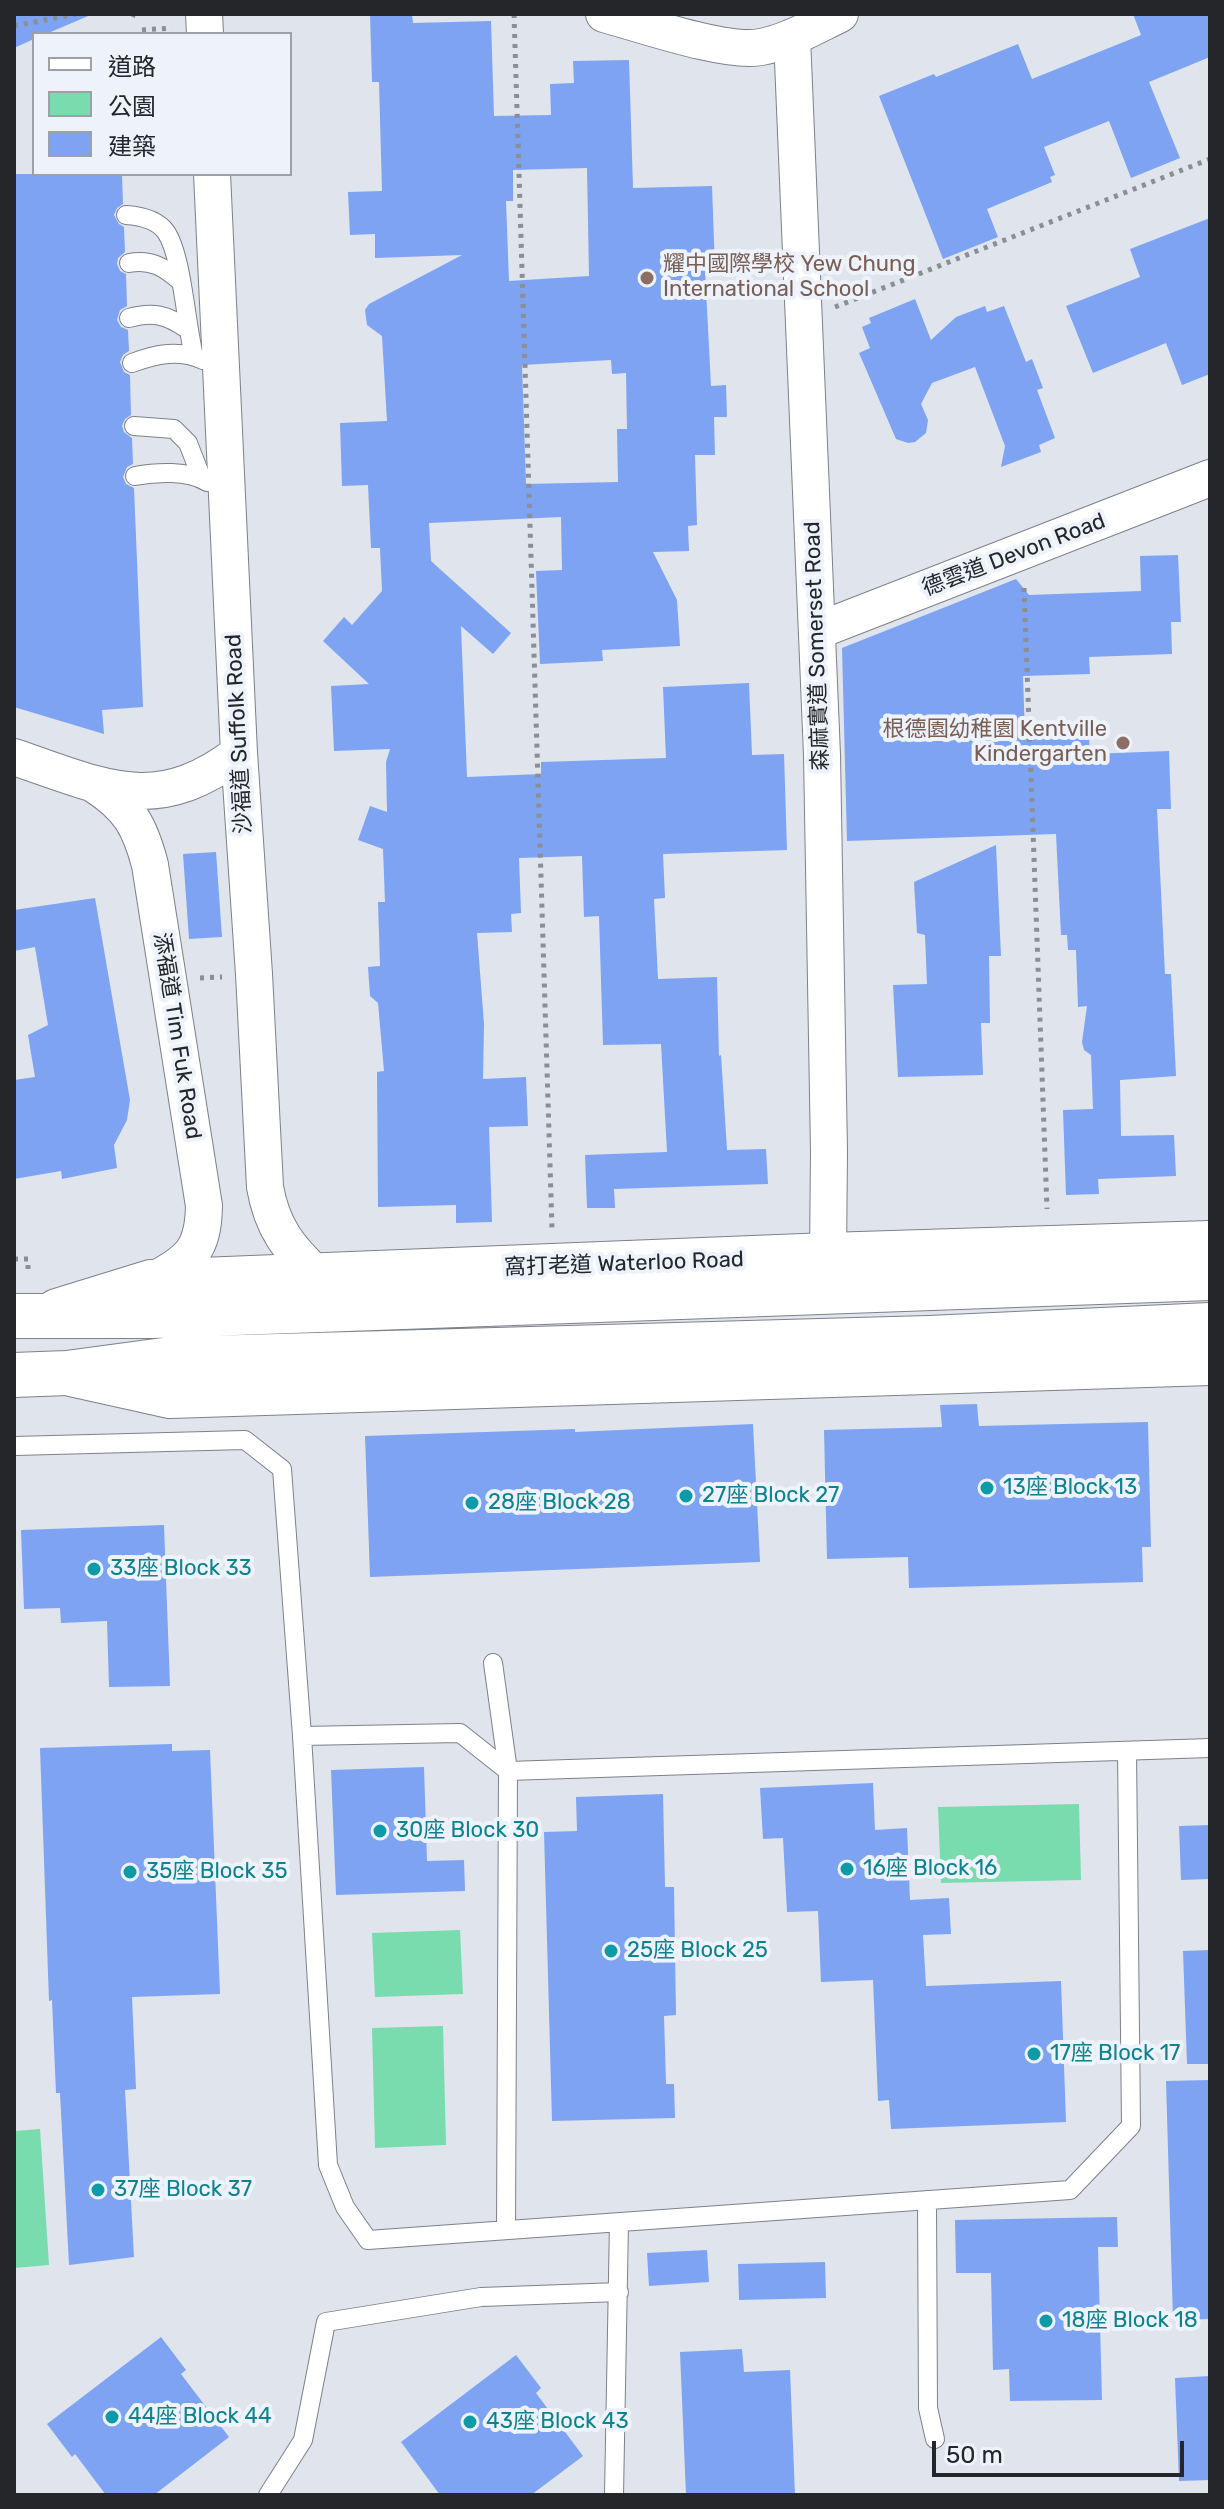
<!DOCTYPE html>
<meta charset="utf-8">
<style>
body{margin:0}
#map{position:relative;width:1224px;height:2509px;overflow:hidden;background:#e0e4ed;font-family:Rubik,"Noto Sans TC",sans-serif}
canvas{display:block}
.frame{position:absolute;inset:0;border:16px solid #242629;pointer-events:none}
.legend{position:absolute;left:32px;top:32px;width:260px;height:144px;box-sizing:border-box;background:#edf2fb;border:2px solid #9da0a7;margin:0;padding:10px 14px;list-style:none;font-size:24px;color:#242629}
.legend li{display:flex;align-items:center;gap:16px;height:40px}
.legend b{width:40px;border:2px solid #9da0a7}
.scale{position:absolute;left:932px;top:2441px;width:252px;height:36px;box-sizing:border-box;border:4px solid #242629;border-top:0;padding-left:10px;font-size:24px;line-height:28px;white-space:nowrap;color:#242629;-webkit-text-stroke:6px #edf2fb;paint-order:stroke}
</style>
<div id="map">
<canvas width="1224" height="2509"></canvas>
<div class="frame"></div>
<ul class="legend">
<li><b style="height:10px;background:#fff"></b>道路</li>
<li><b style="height:22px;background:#78dcae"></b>公園</li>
<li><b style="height:22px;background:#7da3f2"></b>建築</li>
</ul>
<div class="scale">50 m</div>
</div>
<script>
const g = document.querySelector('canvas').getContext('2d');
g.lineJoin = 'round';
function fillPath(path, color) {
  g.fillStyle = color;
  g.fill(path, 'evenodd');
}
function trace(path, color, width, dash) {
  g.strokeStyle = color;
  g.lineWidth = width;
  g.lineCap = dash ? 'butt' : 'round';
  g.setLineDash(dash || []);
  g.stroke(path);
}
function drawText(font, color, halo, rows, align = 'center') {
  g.font = font + ' Rubik,"Noto Sans TC",sans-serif';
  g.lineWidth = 8;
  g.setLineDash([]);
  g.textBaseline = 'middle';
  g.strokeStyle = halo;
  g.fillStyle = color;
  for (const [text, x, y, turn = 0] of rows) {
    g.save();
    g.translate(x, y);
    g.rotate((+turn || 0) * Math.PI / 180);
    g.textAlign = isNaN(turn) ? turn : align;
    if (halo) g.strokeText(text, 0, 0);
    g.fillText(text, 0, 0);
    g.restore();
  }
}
fillPath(new Path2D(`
 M1079,1804L1081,1880L941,1883L938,1807Z
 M460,1930L463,1994L375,1997L372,1933Z
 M443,2026L446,2145L375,2148L372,2028Z
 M40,2129L49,2265L14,2268V2131Z`), '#78dcae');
fillPath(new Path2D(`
 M14,14H93L46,34H34V39L14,48Z
 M370,14H412L413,23L491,21L494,116L551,115L550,84L574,83L573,61L629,60L633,188L712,186L715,269L705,270L711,386L726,385L727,417H714L715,455H695L697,525L688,526L689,551L653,552L677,600L680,646L602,650L603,661L540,664L536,571L562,570L561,517L429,523L431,561L511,633L493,654L461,626L467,777L541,774V762L666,758L663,687L749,683L752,755L784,754L787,850L663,854L665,898L654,899L658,979L717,977L719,1056L721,1055L727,1150L766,1149L768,1184L614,1189L615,1208H587L585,1155L667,1152L661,1044L603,1045L599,916L584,917L582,856L519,858L521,913L511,914L512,932L477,933L484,1024L483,1079L526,1077L528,1126L489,1127L492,1222L456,1223V1205L378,1207L377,1072L384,1071L378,1003L370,996L368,967L380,966L378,902H385L383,849L358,840L370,806L387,812L386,762L390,749L334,751L331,686L369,684L323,641L344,617L352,625L382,591L380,548H371L368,485L342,486L340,423L387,421L382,336L367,325L365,310L369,304L462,255L375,258V234L350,235L348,192L382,191L379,82H372ZM587,168L589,276L509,281L506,201H513V170ZM611,360L612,374L626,373L627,429H617L618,482L526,484L522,365Z
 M1133,14H1210V57L1149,82L1180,158L1131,178L1109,121L1044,147L1055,175L1050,177L1052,182L987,209L998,237L943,259L879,96L934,74L936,77L1018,44L1032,79L1141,35Z
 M14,174H122L123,204L117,208L114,215L119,224L124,227L125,252L118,258L117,264L120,271L126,274L127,306L120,310L117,320L121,327L128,330L129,351L123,355L120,362L124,372L130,375L131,415L125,419L122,426L124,432L132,438L133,464L127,467L123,477L126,484L134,488L143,707L102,710L104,734L14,707Z
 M1210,218V374L1182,385L1166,343L1093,373L1066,306L1140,277L1130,249Z
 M915,299L931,340L956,317L985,306L987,312L1004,306L1026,362L1032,359L1043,388L1037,390L1055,438L1039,445L1041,452L1001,467L1005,446L975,367L932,383L921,404L928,420L926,433L915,442L908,443L896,439L859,353L870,348L862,327L871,323L869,318Z
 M1178,555L1181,622H1171L1172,654L1089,657L1090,674L1023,676L1025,738L1089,737L1090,754L1169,751L1171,809H1157L1165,974H1171L1176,1076L1120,1080L1121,1136L1174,1135L1176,1176L1098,1179L1099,1194L1066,1195L1063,1110L1093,1109L1091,1055L1084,1050L1082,1042L1087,1006L1078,1007L1076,950H1068L1067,935H1061L1056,834L847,841L842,648L1016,579L1029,595L1141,591L1140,556Z
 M996,845L1001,956H989L990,1023H981L983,1075L898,1077L893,985L927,984L925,935L917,933L914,882Z
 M216,852L222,937L189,939L183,854Z
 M95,898L130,1100L127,1120L114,1145L117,1168L62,1179L61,1171L14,1179V1080L35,1077L28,1035L48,1025L35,947L14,951V910Z
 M977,1404L979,1426L1148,1422L1151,1547H1142L1143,1582L909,1588L908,1557L827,1559L824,1430L942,1427L940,1405Z
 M753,1424L760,1562L370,1577L365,1436L575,1429V1432Z
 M164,1525L170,1686L109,1687L107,1621L61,1623L60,1608L24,1609L21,1530Z
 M172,1744V1751L210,1750L220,1994L132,1997L136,2089L125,2090L134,2257L69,2265L60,2093H56L52,2000L49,2001L40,1748Z
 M424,1767L427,1861L464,1860L465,1891L336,1895L331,1770Z
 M873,1783L875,1830L907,1828L910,1900L949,1898L951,1934L923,1935L926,1986L1061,1981L1066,2122L891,2129L889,2100L878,2101L873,1980L821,1982L818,1911L787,1912L783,1838L763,1839L760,1788Z
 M663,1794L665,1887H674L676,2015L664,2016L666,2084H674L675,2118L552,2121L544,1832L577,1831L576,1797Z
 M1210,1825V1879L1181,1880L1179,1826Z
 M1210,1950V2064H1187L1183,1951Z
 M1210,2080V2319L1173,2320L1166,2081Z
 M1117,2217L1118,2247H1098L1102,2400L1010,2401L1009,2369L993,2370L991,2273H956L955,2220Z
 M707,2250L709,2282L649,2286L647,2253Z
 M825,2262L826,2298L739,2300L738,2264Z
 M161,2337L186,2370L181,2374L229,2437L154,2495H106L75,2454L72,2457L47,2424Z
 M742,2349L744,2372L790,2370L795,2495H686L680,2352Z
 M516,2355L541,2388L536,2393L583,2456L531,2495H440L401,2442Z
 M1210,2376V2480L1179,2481L1175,2378Z`), '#7da3f2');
const service = new Path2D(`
 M126,215C140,216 157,219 166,232C182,255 186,325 194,356
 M129,263C151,259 164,267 180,281
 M129,318C153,311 167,315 187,329
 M132,363C156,354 179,349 203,360
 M134,426L174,429L188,443L202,479
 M135,476C156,472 188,470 207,482
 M14,1446L245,1440L282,1469L302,1736L328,2165L345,2207L368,2240L1070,2190L1131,2126L1127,1751
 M493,1663L508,1771L506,2230
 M302,1736L460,1733L508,1771L1210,1748
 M927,2200L928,2408L935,2439
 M268,2495L303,2440L326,2322L481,2297L619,2292
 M614,2495L619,2222`);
const minor = new Path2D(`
 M204,14L205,34
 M604,14C641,24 727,54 761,47C788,42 815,26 840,14
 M792,37L822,755L829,1152L828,1255
 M212,174L239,753L254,974L265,1187C272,1227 288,1248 318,1276
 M817,631L1210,478
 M14,757C103,787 156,817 239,753
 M95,785C129,807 140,826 150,865L204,1206C203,1253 189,1260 151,1282`);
const primary = new Path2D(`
 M57,1311L151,1282L828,1255L1210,1243
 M71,1374L170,1396L1210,1363`);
const trunk = new Path2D(`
 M14,1316H152L1210,1278
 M14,1375L67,1373L171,1359L929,1338L1210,1325`);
trace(service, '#7d8189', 20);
trace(minor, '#7d8189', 38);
trace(primary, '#7d8189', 46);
trace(trunk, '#7d8189', 46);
trace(new Path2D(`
 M132,14L141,18
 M514,14L552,1229
 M14,26L76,14
 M142,30L172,28
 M835,307L1210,159
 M1024,588L1047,1209
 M200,978L222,977
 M14,1259H28V1269`), '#8b8e94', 5, [4, 6]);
trace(service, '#fff', 18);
trace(minor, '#fff', 36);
trace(primary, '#fff', 44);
trace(trunk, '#fff', 44);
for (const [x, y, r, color] of [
 [647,278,8,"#8d6e63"],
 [1123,743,8,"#8d6e63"],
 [987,1488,8,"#0f9aa8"],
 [686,1496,8,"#0f9aa8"],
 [472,1503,8,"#0f9aa8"],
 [94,1569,8,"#0f9aa8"],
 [380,1831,8,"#0f9aa8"],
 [847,1869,8,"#0f9aa8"],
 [130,1872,8,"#0f9aa8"],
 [611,1951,8,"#0f9aa8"],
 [1034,2054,8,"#0f9aa8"],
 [98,2190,8,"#0f9aa8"],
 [1046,2321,8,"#0f9aa8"],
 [112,2417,8,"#0f9aa8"],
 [470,2422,8,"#0f9aa8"]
]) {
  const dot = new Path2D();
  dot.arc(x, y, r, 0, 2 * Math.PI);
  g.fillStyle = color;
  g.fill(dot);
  trace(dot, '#edf2fb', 3);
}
drawText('22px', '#785e54', '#edf2fb', [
 ["耀中國際學校 Yew Chung",663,265],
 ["International School",663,290],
 ["根德園幼稚園 Kentville",1107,730,"right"],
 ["Kindergarten",1107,755,"right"]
], 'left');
drawText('22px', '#242629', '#edf2fb', [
 ["德雲道 Devon Road",1014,555,-21],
 ["森麻實道 Somerset Road",817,646,-92],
 ["沙福道 Suffolk Road",239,734,-93],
 ["添福道 Tim Fuk Road",177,1036,81],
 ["窩打老道 Waterloo Road",624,1264,-2]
]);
drawText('22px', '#0d838f', '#edf2fb', [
 ["13座 Block 13",1003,1488],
 ["27座 Block 27",702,1496],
 ["28座 Block 28",488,1503],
 ["33座 Block 33",110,1569],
 ["30座 Block 30",396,1831],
 ["16座 Block 16",863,1869],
 ["35座 Block 35",146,1872],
 ["25座 Block 25",627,1951],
 ["17座 Block 17",1050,2054],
 ["37座 Block 37",114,2190],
 ["18座 Block 18",1062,2321],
 ["44座 Block 44",128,2417],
 ["43座 Block 43",486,2422]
], 'left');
</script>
